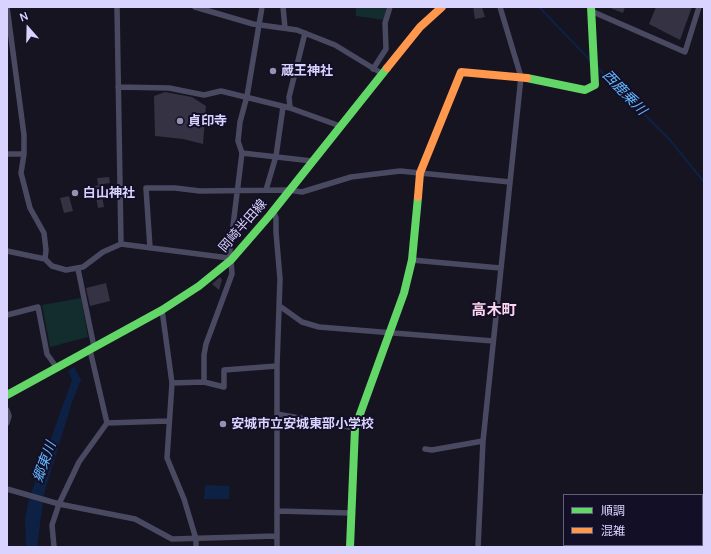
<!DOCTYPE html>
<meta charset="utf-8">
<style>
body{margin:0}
#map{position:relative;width:711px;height:554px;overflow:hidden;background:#161421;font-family:Manrope,"Noto Sans JP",sans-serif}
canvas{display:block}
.frame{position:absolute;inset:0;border:8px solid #d9d4ff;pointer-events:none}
.legend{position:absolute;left:563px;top:494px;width:140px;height:52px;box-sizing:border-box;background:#130f26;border:1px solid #625e7d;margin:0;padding:5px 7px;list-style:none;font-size:12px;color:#d9d4ff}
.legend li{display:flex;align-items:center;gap:8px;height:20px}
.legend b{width:20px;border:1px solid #625e7d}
.north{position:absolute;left:8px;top:8px;width:40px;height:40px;-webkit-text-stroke:3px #130f26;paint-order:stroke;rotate:340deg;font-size:11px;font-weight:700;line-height:16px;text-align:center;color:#d9d4ff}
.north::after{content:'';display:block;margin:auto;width:14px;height:18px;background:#d9d4ff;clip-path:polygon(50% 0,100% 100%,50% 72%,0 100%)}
</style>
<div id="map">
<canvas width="711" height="554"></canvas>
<div class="frame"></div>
<ul class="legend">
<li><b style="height:5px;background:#63d668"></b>順調</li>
<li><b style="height:5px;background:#ff974d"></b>混雑</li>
</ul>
<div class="north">N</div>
</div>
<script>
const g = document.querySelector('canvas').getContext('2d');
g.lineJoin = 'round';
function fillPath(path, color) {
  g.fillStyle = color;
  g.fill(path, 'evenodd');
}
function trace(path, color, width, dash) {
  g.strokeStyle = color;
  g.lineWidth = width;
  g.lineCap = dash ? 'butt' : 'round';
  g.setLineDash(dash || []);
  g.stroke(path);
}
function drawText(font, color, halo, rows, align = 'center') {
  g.font = font + ' Manrope,"Noto Sans JP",sans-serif';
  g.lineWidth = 4;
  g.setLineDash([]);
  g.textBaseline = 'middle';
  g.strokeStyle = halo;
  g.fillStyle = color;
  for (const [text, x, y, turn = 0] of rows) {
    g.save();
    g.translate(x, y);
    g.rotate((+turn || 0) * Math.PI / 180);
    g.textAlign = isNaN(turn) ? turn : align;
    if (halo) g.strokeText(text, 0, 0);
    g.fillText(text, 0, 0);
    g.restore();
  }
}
fillPath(new Path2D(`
 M356,7H387L384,20L356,16Z
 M81,298L88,337L50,347L42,305Z`), '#132c2d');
fillPath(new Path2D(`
 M74,367L81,380L72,402L44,494L37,547H26L25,521L28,502L72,380L68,371Z
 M205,485L230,486L229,499H204Z`), '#0d2144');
trace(new Path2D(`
 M539,7L591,61
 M597,67L670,140L704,182`), '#0d2144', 2);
fillPath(new Path2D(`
 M473,7H482L485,17L475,19Z
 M608,7H625L623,13Z
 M656,7H692L680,40L649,24Z
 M165,92L192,97L206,106L203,144L183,139L155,136L154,96Z
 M109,177L110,183L98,185L97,178Z
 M100,185L104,207L98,208L94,186Z
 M69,196L73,211L64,213L60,198Z
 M220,277L222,280L219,290L212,284Z
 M106,283L110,301L90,306L86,288Z`), '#343243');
trace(new Path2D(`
 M7,7L24,135V154L21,173L30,208L44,233L46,250L45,259
 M117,7L121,244
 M195,7L253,24L297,30L335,45L381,73
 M283,7L285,28
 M591,11L685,52L699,7
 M373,69L386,49L385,23L390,7
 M118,87L169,88L204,95L221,91L290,108L340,126
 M290,108L289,97L305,33
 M242,153L312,161
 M7,154H24
 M266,190L276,156L283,107
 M273,210L276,218V232L280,279L277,366V547
 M150,248L146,188H175L200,191L289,190L302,192L351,177L400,171L510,182
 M7,251L45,259L52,266L66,270L83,267L103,252L121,244L229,258L231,260L232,274L206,344L204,355V382
 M229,258L242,153L238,141L240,122L247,96L262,7
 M412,260L500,268
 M78,269L94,347
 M281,307L302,322L319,327L493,341
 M162,310L172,383L167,458L184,499L196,539V547
 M7,315L38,307L47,354L57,368
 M172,383L204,382L224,387V370L277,366
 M7,410L9,416L7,423
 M277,414L355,428
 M107,423L168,421
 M425,449L432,450L483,441
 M7,489L59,504L135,519L172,539L277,536
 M277,511L351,513
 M54,547L52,525L59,504L79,462L107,423L90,350
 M478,547L483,441L521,77L500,7`), '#4a4962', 5.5);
trace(new Path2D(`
 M527,78L585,90L595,85L591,7
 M7,395L162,310L199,286L231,260L270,215L387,68
 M350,547L355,428L404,293L412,260L418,197`), '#63d668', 8);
trace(new Path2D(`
 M387,68L420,27L442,7
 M418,197L420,173L461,72L527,78`), '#ff974d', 8);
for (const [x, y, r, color] of [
 [273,71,4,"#9591b1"],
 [180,121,4,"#9591b1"],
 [75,193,4,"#9591b1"],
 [223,424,4,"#9591b1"]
]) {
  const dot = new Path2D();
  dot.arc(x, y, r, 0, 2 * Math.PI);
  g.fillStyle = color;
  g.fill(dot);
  trace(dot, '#130f26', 1.5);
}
drawText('bold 13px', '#d9d4ff', '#130f26', [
 ["蔵王神社",281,71],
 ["貞印寺",188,121],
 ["白山神社",83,193],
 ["安城市立安城東部小学校",231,424]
], 'left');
drawText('13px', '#d9d4ff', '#130f26', [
 ["岡崎半田線",243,226,-49]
]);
drawText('italic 14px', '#62b6ff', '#130f26', [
 ["西鹿乗川",624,93,46],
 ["郷東川",45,462,-70]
]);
drawText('bold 15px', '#ffd6f0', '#130f26', [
 ["高木町",494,311]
]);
</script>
